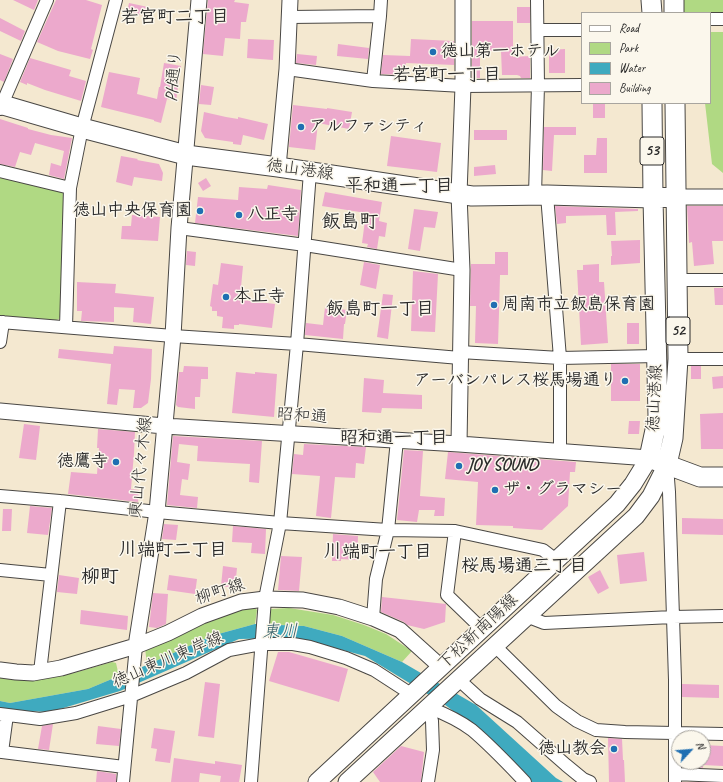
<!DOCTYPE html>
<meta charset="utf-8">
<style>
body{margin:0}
#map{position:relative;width:723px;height:782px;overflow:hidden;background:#f4e8d0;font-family:Caveat,sans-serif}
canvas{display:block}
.legend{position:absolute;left:581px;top:12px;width:130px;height:92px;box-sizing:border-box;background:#fbf7ec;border:1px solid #a8a59f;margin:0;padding:5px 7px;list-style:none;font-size:12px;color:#2b2b2b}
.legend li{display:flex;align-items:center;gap:8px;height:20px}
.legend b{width:20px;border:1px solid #a8a59f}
.north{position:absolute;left:671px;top:730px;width:40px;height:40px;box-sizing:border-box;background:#fbf7ec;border:1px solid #a8a59f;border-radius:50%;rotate:64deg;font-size:11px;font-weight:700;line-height:16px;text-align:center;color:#2b2b2b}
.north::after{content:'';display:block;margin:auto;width:14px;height:18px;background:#1f6fb2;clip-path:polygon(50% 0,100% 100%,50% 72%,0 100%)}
</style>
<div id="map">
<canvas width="723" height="782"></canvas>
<ul class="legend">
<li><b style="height:5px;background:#fff"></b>Road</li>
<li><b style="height:11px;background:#b0d983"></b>Park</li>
<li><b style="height:11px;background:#3faabf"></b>Water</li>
<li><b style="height:11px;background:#eca9cc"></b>Building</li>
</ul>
<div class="north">N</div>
</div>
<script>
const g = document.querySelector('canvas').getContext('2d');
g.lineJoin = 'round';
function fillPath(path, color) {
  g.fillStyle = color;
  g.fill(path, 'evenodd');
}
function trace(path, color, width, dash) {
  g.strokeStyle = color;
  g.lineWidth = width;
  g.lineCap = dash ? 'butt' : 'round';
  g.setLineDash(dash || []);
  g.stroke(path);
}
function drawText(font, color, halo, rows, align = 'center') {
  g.font = font + ' Caveat,"Klee One",sans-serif';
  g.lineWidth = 3;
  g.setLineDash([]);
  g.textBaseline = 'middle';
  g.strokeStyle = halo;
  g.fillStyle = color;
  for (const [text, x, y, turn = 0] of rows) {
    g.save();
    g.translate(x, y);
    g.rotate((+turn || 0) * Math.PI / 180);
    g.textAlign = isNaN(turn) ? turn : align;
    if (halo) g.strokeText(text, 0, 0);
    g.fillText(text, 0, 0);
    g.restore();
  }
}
fillPath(new Path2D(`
 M678,0H723V13H684L678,6Z
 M710,32H723V173L712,164L705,103H710Z
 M0,174L64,191L61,315L59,319L56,320L0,317Z
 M253,606L257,610L255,624L211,636L147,665L145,648L208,619Z
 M289,608L333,615L364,625L386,634L412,651L402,662L342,636L304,626L266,624L268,611L270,609Z
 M112,662L116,663L119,676L88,689L10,703L0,701V676L53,677L74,673Z`), '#b0d983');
fillPath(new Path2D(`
 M255,624L304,626L342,636L402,662L476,705L556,778L563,782H532L491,740L444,704L365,656L297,638L239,639L120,691L50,712L0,710V701L10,703L88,689L119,676L147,665L211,636Z`), '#3faabf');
fillPath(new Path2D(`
 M13,0H38L34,10Z
 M56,0H86L102,5L91,49L93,50L90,59L58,51L37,42Z
 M208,0H235L234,2L249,4L246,22H241L240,39L225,38L223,56L203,54Z
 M129,3L148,7L146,16L127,12Z
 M517,7H530V23H517Z
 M0,18L25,31L21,41L0,31Z
 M472,21H513V57L530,56V78H521L520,76L517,75H502L501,51H480V78H472Z
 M248,39L274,40L273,60L247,58Z
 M411,39L454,41V65L406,63L405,75L381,74L383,55L410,56Z
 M338,44L369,48L368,59L337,56Z
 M565,49V73H549V50Z
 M0,54L13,59L4,82L0,80Z
 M297,54L317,56L316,65L296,63Z
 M30,58L71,70L69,76L86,81L81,101L45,90L27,83V85L20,82Z
 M164,63L181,66L176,101L167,99L161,123L154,121V120L101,107L109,72L140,78L137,94L157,99L159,87H160Z
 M201,85L214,87L211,105L199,104Z
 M593,103H605V118H593Z
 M293,105L327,109V108L352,112L349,129L318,123L315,150L289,147Z
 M204,112L226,117L238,119V117L268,124L264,140L243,135L241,145L233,144V142L205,138L201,131Z
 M0,119L28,128V129L51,135L72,138L64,179L49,175L51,163L61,166L64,151L35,143L31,155L20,152L15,167L0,164Z
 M544,127H576V135H554L552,171L543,170Z
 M474,130H507V140H474Z
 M391,136L441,143L437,172L387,166Z
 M597,138H607V173H584V155H596Z
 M121,156L138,159L137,160L159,164L163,173L162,181L134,177L132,186L116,182Z
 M495,165L496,174L474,176V167Z
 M206,178L211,186L203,191L198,183Z
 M268,185L301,190L298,236L195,223L198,197L238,200L239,187L267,189Z
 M325,192L382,202L379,221L387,223L385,237L379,236L377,249L367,247L368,244L362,243L366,213L322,206Z
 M555,206L638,209V211L615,212L616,235H607L606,215L566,216V223L557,224Z
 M687,206H723V241H712L714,264L694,266L692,242L689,243Z
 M414,209L438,212L435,228L424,227L420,251L408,249Z
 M132,215L160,217L158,241L121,239L122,226H131Z
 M640,240V263L611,265V256H612L611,241Z
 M187,251L196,252L195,266L186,265Z
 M495,252H508V275H500L499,313L498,344L475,343L476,306H470L471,264H495Z
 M364,262L380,265L376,289L360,285Z
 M221,263L243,266L241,287H243L242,300L275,304L272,328L239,324V325H234V329L222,328L223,317L217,316V311H212V307L210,306L213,284L218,285Z
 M599,264V282H604L608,343L581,345L577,270H583V265Z
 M413,271L438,274L435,332L411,331Z
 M77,282L116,284L115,293L154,297L151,324L133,322L134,308L114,307V322L81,321L82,311H77Z
 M714,288H723V305H715Z
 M383,294L393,295L388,339L377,337Z
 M325,307L347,310L345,324H344L343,339L305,335L306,323L323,325Z
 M627,323H639V344H627Z
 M114,346L152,349L151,379L148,403L141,408H133L135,390L119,389L117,405L107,404L111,364L58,358L59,349L113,354Z
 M611,364H640V401H611Z
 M184,366L208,367V379H201L200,397H195V409L178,407L176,405L179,372H183Z
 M691,366H701V379H691Z
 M236,372L255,374V372L277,374L274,417L232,413Z
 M723,376V388L713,389L712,377Z
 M364,378L384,380L383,393L422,395V409L382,408L381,413L362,412Z
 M723,413V449H701L700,414Z
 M629,421H640L639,434H628Z
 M24,424L40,426L36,460L19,458Z
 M98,429L135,432L134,453L131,489L139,490L138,502L68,494L71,472L97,474L99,448H97Z
 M173,436L262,441L259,483L249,482L250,464L197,461L198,446L179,444L177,462L190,464L188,480L182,479L180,495L198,497L197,508L167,505Z
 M304,444L366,447L364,464L356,463L355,478L335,477L331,518L316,516L320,476L292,474L294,454L303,455Z
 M404,450L423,451L420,496L445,498L444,516H434L435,510H419L417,522L397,520Z
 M448,452L576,462L575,472H570L568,506L542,530L513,528V526L476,525L478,482L445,479Z
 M30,506L52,508L48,535L27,533Z
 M3,509H12L11,531H2Z
 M682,518L723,519V535L682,534Z
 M164,524L178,525L176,540L162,539Z
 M233,526L266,529L265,554L251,553L252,543L232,542Z
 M333,534L358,536L357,560L341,559V561H332Z
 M644,552L647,581L620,584L617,555Z
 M281,556L302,557L299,591L278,590Z
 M223,566L237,568L235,588L221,586Z
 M600,570L609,588L598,594L588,577Z
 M59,575L79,578L77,594L57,592Z
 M169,575L197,579L195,594L167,590Z
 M153,593L168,594L166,624L157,628L149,627Z
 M382,597L446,604L445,622L424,629L407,625L404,622L381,612Z
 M81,610L128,616L127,630L80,624Z
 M278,652H289L348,669L339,702L269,681Z
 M205,682L220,684L214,738L198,736Z
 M682,684L719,685V698L682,697Z
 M53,724L49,750L38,749L42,726Z
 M98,726L121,729L119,746L96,744Z
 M154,728L175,731L170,763L155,761L157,749L151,748Z
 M608,738L622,739L623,760H624L625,782H609Z
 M703,745L723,746V766L703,765V768L693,767V762H703Z
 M401,746L424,752L421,782H380L373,772Z
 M174,758L215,764V761L242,765L239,782H220L221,776L200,773L199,782H171Z
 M97,771L116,774V782H96Z`), '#eca9cc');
const minor = new Path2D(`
 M290,17L380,16
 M710,19H723
 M538,30H582
 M287,69L373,81L463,86L582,85
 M373,81L380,16L381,0
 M0,109L47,0
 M0,171L70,188
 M535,195L538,85L537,0
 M547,195L560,358V452
 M179,228L305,245L462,270
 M677,280H723
 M0,322L173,336L297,344L460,358
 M66,327L70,188L82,128L116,0
 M0,342L3,322
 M460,352L560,358L657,356
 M678,359H723
 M667,466L669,492L675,680V782
 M0,496L60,501L157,512L280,523L388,530L455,531L543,550L556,560
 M455,531L447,595L481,628
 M0,570L51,575
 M526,616L544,623L673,617L723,616
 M373,618L376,579L388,530L397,440
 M494,645L556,706L577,721L596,730L625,732L723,734
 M40,672L60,501
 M458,679L480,699L517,722L566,765L583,779L590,782
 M428,707C443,713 459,720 472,730C491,746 508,764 525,782
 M0,714L40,719L76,713L131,696L186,673L229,650L261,644H293L310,647L346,658L374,670L411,694
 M7,715L2,752L124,767
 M675,774L723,776
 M123,782L136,646
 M251,782L265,599L280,523L297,344L310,172
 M428,782L433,750L432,721L428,707`);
const tertiary = new Path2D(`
 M278,167L287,69L290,0
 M675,197H723
 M0,411L164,426L459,444L649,458
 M459,444L462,270L459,194L463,86V0
 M136,646L157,512L173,336L179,228L199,0
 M0,670L16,672L33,673L61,668L136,646L168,633L202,616L241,602L265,599L303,600L339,607L373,618L400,630L441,667`);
const secondary = new Path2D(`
 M317,782C417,689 517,596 617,504L633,484L649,458
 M347,782L636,516L651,496L667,464`);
const primary = new Path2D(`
 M651,0L652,13
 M674,0V13
 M652,103L653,198L658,416L649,458L700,477H723
 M0,104L82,128L186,155L278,167L472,196L547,195L653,198L675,197
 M667,464L673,438L678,359L675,103`);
trace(minor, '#494744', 14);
trace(tertiary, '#494744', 17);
trace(secondary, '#494744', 19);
trace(primary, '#494744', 21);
trace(minor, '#fff', 12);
trace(tertiary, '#fff', 15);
trace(secondary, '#fff', 17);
trace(primary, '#fff', 19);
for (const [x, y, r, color] of [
 [433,52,4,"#1f6fb2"],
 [301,127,4,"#1f6fb2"],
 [200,211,4,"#1f6fb2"],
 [239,215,4,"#1f6fb2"],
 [226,297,4,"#1f6fb2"],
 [494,305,4,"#1f6fb2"],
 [625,381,4,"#1f6fb2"],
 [116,462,4,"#1f6fb2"],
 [459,466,4,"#1f6fb2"],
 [495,490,4,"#1f6fb2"],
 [614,749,4,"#1f6fb2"]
]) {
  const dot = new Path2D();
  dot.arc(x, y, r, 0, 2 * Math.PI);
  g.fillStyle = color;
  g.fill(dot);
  trace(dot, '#fbf7ec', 1.5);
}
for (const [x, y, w] of [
 [652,151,24],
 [678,331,24]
]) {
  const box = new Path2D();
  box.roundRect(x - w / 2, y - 14, w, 28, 3);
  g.fillStyle = '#fbf7ec';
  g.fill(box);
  trace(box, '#2b2b2b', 1);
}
drawText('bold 16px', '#2b2b2b', null, [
 ["53",652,151],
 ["52",678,331]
]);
drawText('bold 17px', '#2b2b2b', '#fbf7ec', [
 ["徳山第一ホテル",441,52],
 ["アルファシティ",309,127],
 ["徳山中央保育園",192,211,"right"],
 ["八正寺",247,215],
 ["本正寺",234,297],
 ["周南市立飯島保育園",502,305],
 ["アーバンパレス桜馬場通り",617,381,"right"],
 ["徳鷹寺",108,462,"right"],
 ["JOY SOUND",467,466],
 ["ザ・グラマシー",503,490],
 ["徳山教会",606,749,"right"]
], 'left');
drawText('17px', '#2b2b2b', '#fbf7ec', [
 ["PH通り",174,76,-85],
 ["徳山港線",300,170,8],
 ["徳山港線",655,398,-87],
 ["昭和通",302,416,4],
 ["東山代々木線",141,467,-84],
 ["柳町線",220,592,-18],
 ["下松新南陽線",478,632,-43],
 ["徳山東川東岸線",168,660,-23]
]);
drawText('bold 18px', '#2b2b2b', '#fbf7ec', [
 ["若宮町二丁目",175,17],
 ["若宮町一丁目",447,75],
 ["平和通一丁目",399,186],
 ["飯島町一丁目",380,309],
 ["昭和通一丁目",394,438],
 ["川端町二丁目",173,550],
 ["川端町一丁目",378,552],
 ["桜馬場通三丁目",524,566]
]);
drawText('italic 18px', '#335e66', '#fbf7ec', [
 ["東川",280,632,-1]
]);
drawText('bold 19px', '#2b2b2b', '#fbf7ec', [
 ["飯島町",350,222],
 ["柳町",100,577]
]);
</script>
